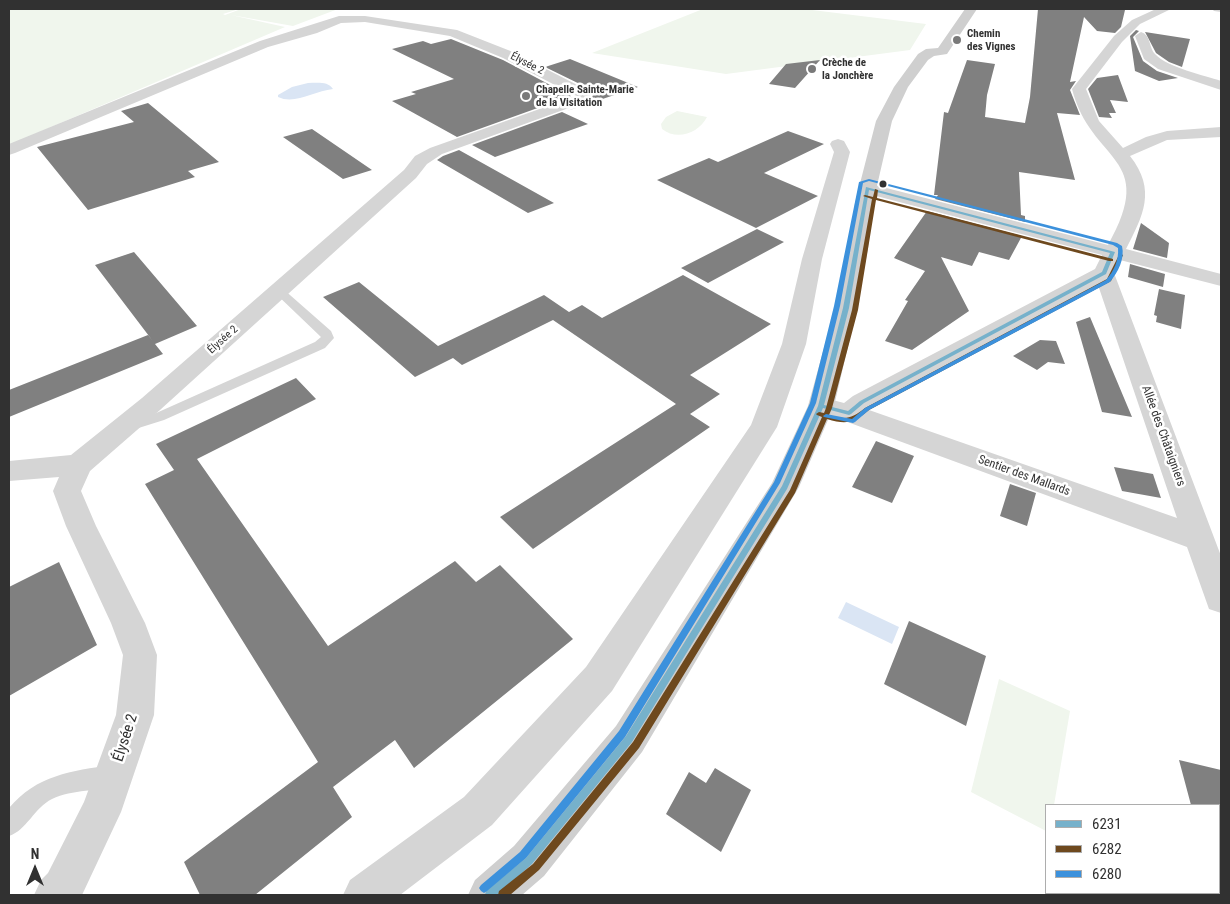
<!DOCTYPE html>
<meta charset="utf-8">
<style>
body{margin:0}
#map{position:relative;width:1230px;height:904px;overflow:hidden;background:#fff;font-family:"Roboto Condensed",sans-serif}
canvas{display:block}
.frame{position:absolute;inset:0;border:10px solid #313131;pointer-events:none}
.legend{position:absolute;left:1045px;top:804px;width:175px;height:90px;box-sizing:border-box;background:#fff;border:1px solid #adadad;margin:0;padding:6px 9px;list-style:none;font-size:15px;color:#313131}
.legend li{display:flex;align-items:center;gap:10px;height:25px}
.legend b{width:25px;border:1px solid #adadad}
.north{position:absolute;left:10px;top:844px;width:50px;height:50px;-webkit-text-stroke:4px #fff;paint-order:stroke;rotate:0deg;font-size:14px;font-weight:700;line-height:20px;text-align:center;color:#313131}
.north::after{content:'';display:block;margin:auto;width:18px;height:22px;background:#313131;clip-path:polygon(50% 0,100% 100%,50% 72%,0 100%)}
</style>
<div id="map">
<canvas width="1230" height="904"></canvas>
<div class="frame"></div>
<ul class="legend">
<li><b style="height:6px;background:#76b1cb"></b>6231</li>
<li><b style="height:6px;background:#6e491e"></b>6282</li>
<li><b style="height:6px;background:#3c91dc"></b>6280</li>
</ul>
<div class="north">N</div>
</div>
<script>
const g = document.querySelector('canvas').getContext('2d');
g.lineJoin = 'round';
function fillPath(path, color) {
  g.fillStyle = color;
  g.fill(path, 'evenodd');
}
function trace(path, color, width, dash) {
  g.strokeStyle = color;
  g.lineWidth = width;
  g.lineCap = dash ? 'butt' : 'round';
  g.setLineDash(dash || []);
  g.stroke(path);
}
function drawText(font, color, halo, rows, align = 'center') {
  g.font = font + ' "Roboto Condensed",sans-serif';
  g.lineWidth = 5;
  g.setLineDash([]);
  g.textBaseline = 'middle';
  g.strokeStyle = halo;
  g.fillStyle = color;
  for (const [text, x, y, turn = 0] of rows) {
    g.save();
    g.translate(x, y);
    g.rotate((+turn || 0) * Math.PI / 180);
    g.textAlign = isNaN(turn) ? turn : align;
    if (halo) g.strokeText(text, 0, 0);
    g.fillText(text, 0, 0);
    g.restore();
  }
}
fillPath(new Path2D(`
 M9,9H239L223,14L225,15L241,9H338L293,26L231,15L285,27L9,145Z
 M703,9H804L926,24L910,50L726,74L592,53Z
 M677,111L707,117C699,133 677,141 662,129L661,124L666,117Z
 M999,679L1070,711L1054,805H1046V831L971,792Z`), '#f0f6ed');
fillPath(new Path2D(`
 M308,83C317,83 328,81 333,89C314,91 295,105 278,97V95L292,87Z
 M846,602L899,627L892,644L838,618Z`), '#dae5f4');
fillPath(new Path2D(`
 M1038,9H1122L1121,10H1125L1121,27L1115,33L1097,31L1084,17L1070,82L1076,81L1070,90L1080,115L1057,113L1075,180L1019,172L1021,215L1025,216V222L935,199L938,195H934L944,112L948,113L967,60L995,64L987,95L985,117L1025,123L1030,97Z
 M1136,30L1139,31L1133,37L1143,61L1157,71L1178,78L1159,81L1135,71L1130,36Z
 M1145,32L1190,39L1182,67L1169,62L1156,53Z
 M451,39L503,60L571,96L457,137L392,101L416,94L411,92L454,79L392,49L423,41L431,44Z
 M570,59L638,87L567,111L589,103L593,95L590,89L545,67Z
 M820,60L795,88L769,84L786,64Z
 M1118,75L1128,102L1110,100L1116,113H1109L1112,118L1099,117L1088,89L1097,78Z
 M148,103L219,162L188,171L195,177L88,210L37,147L134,122L121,111Z
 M562,112L588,124L495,157L472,145Z
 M312,129L372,170L343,179L283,137Z
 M788,131L824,144L764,173L818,196L756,228L657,180L709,158L718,162Z
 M459,150L554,203L528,213L437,160L443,156Z
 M927,211L1022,236L1009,260L979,252L972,266L941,257L969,311L912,350L885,341L908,301L905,300L925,271L894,258Z
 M1141,223L1169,243L1167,258L1133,249Z
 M757,229L784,242L708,283L681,268Z
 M134,252L197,326L155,344L163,354L9,417V390L148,335L152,340L95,265Z
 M1130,264L1165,274L1163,287L1128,277Z
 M683,275L771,324L690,375L720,394L690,414L710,427L533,549L500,517L676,404L553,320L462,365L453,358L415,377L323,297L359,282L438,346L544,295L569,312L582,305L602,318Z
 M1159,289L1185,295L1181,329L1156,322L1157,316L1154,315Z
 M1090,317L1132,417L1102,412L1076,322Z
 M1040,340L1056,341L1065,364L1048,362L1037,370L1013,356Z
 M296,378L316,399L197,459L328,646L455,561L476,582L500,565L573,639L414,768L395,740L333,787L352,817L255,895H200L184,862L318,762L145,484L174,470L156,444Z
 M876,441L914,456L892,503L852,487Z
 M1114,467L1153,474L1161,498L1122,491Z
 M1010,484L1036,493L1027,526L1000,516Z
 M59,562L97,645L9,696V587Z
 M909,621L986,656L966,726L884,684Z
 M1179,760L1221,770V805H1191Z
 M715,768L751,790L721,852L666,814L689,772L706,783Z`), '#808080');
fillPath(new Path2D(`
 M278,286L282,288L331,331L334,338L325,348L164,420L129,431L124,430L122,426L124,422L154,414L315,342L321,337L274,292L272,290Z
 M112,765L120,768L123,776L120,784C98,792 73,789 52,799C34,808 27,830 9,836V808C37,775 71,771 112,765Z`), '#d5d5d5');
fillPath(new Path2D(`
 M1156,9H1171L1140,24L1122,42L1086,89L1099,121L1123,148L1146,137L1167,131L1221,127V137L1167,140L1130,156C1157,190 1143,216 1126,249L1221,274V286L1120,260L1114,273L1221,556V613L1209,609L1187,547L842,420L812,412L808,406L812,400L821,397L844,403L853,396L1095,269L1102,255L861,192L858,188L861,184L867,183L1108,245C1159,155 1091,164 1072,89L1114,36L1132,20ZM1098,285L1177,518L869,410L871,408Z
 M1212,9H1221V12L1214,11Z
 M339,16H365L457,30L513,52L589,91L591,94L588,101L442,154L427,164L416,178L160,410L90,471L81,491L96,526L145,623L157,655L154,715L121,812L82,895H34L41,880L48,873L84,802L116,715L123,655L111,623L66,526L53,491L59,477L9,481V461L71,455L142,398L404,170L415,156L430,148L576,96L503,58L450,36L365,22L341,23L317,33L268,47L15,153L9,155V144L260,41Z
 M1141,32C1151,35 1149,48 1155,54C1168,68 1204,75 1221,81V90L1158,69L1144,59L1135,36Z
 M838,139L844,141L850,152L822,259L806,344L777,427L612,691L492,825L400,895H343L350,880L464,797L586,667L751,425L782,344L802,259L834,152L830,144L832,141Z`), '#d5d5d5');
fillPath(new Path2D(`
 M965,9H977L947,54L934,56L928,60L908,87L892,121L873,203L868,248L857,308L834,406L799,487L642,752L544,876L522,895H468L475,880L514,846L616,726L772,483L808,406L835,308L848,248L855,203L876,121L894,87L918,54L926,49L938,48Z`), '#cfcfcf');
fillPath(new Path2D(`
 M866,187L1115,252L1106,274L864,403L851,414L849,415L823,408L787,489L632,742L532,864L497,895H485L486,891L526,858L626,736L782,486L818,406L843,308ZM869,190L1110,253L1102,272L860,401L848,411L824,405L849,308Z`), '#76b1cb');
fillPath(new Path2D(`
 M875,189L878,190L877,198L1113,259V261H1109L876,200L858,310L832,408L829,415C846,420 851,419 865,408L1107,279L1119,255L1121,254L1123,255L1111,281L869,410C853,423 847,425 827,419L795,493L639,748L539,870L510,895H498L499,891L533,864L633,742L790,490L822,417L817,415L816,414L819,412L824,413L826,408L852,310L872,199L863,196L865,195L873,197Z`), '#6e491e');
fillPath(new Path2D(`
 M869,179L1117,243L1122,246C1125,259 1118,272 1110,282L869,410L855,422L853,423L824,417L823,416L826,414L852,419L865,408L1106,280C1114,271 1119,260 1118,248L1113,245L869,181L863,183L840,306L816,403L780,483L625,737L526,858L487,891L484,893L481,891L479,888L481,885L520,852L619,731L774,482L810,403L834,306L859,182Z`), '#3c91dc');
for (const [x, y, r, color] of [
 [957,40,5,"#797979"],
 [812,69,5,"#797979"],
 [526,96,5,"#797979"],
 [883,184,4.5,"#313131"]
]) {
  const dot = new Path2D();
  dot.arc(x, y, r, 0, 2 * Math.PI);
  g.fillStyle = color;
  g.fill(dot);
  trace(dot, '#fff', 2);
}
drawText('bold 11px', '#313131', '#fff', [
 ["Chemin",967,34],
 ["des Vignes",967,47],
 ["Crèche de",822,63],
 ["la Jonchère",822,76],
 ["Chapelle Sainte-Marie",536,90],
 ["de la Visitation",536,103]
], 'left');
drawText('11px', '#313131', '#fff', [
 ["Élysée 2",527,64,27],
 ["Élysée 2",223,340,-42]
]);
drawText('12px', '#313131', '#fff', [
 ["Allée des Châtaigniers",1163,436,70],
 ["Sentier des Mallards",1024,476,20]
]);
drawText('15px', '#313131', '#fff', [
 ["Élysée 2",126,738,-72]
]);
</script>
